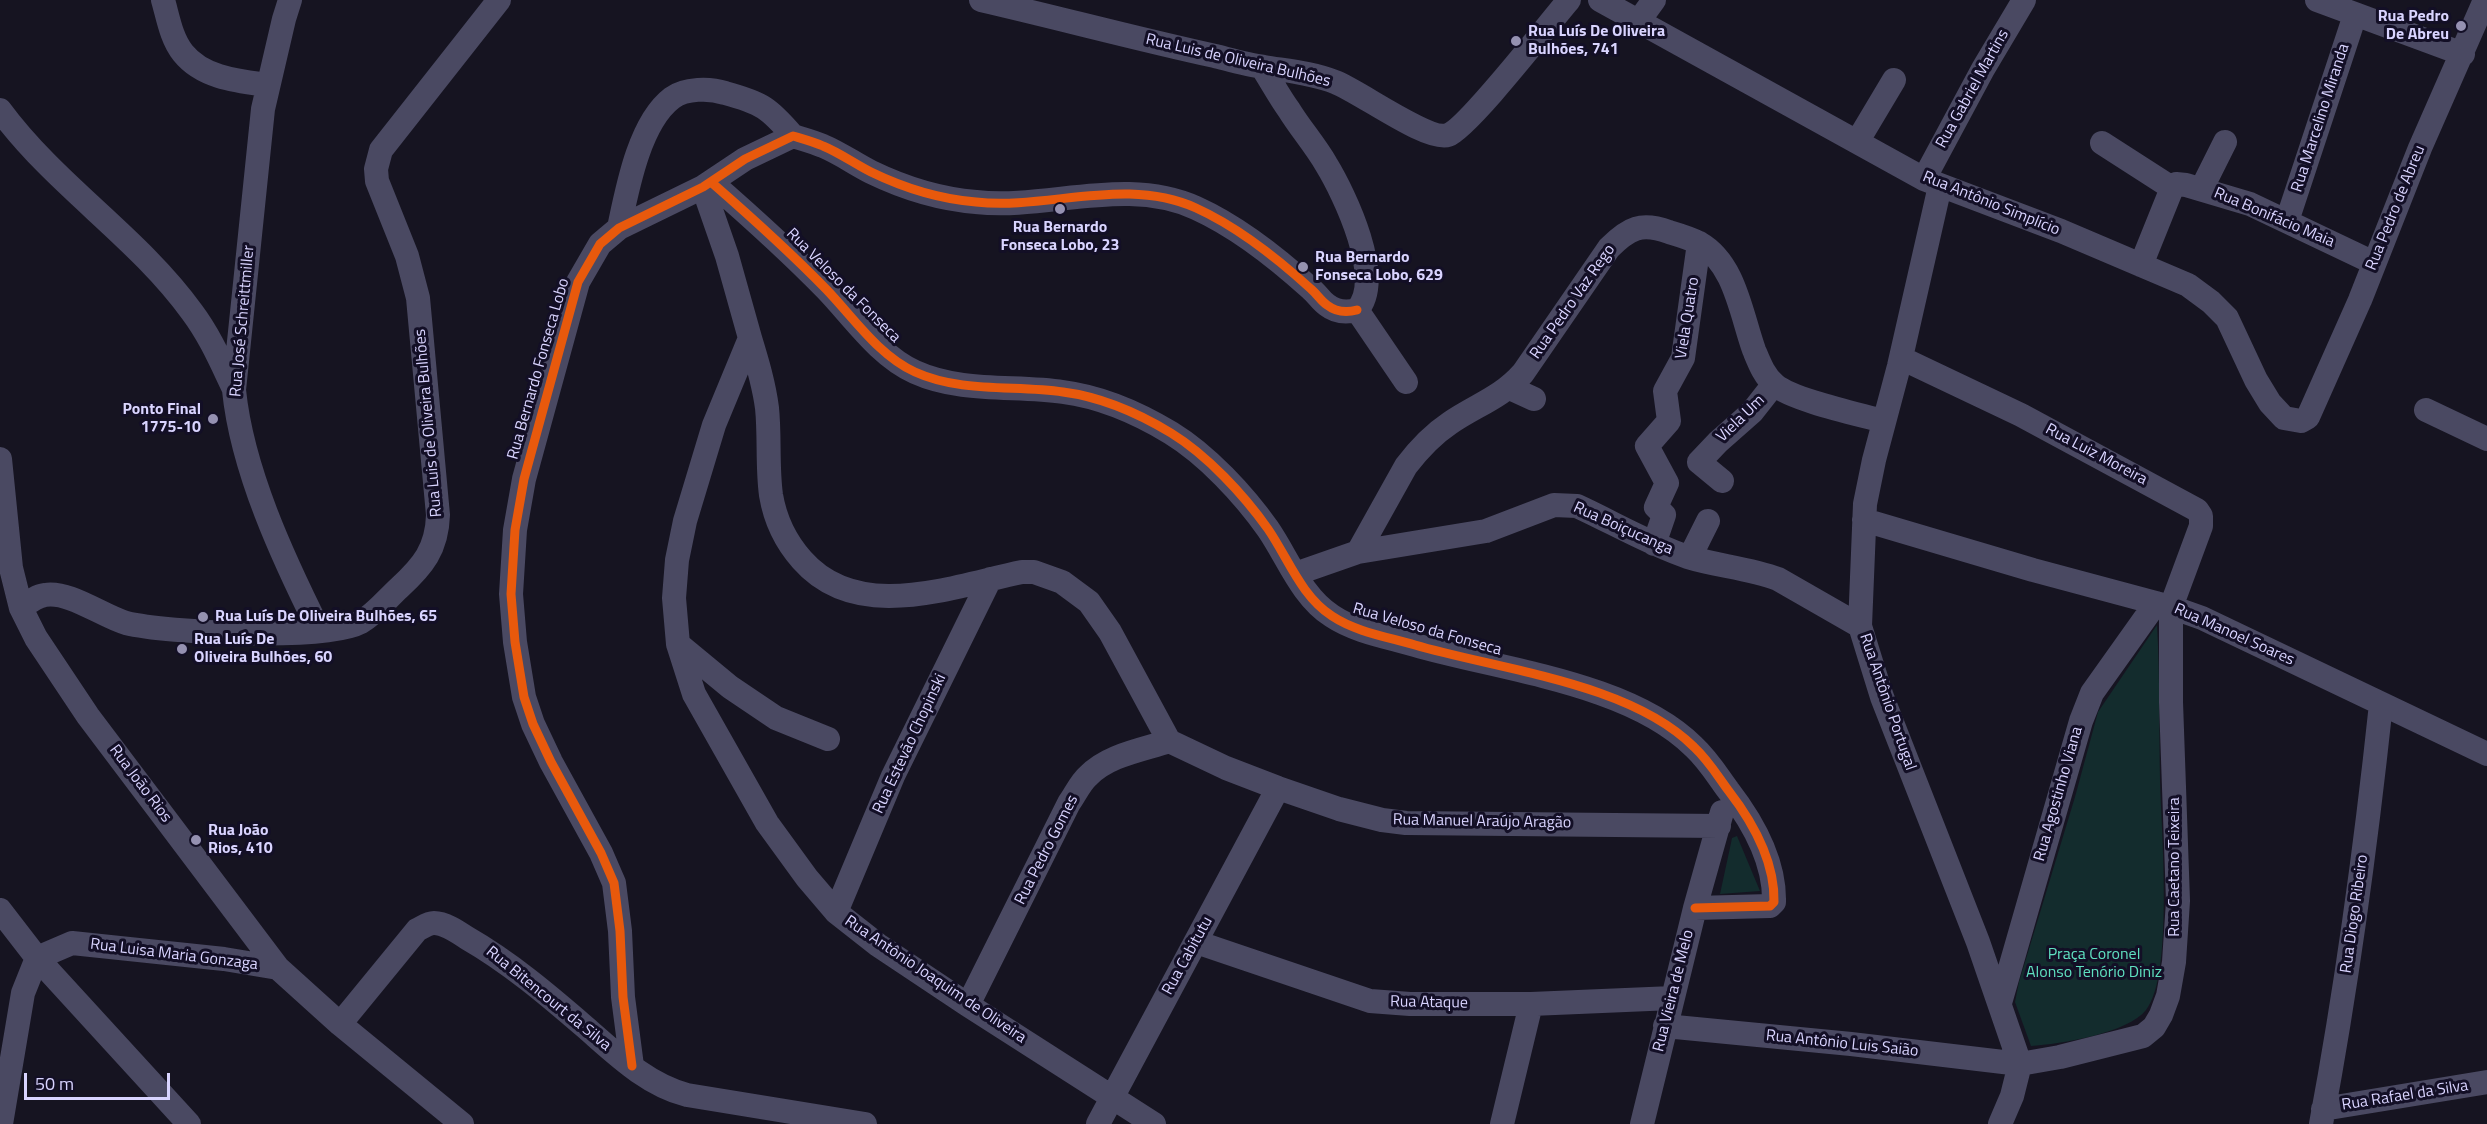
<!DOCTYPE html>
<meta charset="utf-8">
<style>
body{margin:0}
#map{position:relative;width:2487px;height:1124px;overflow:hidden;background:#161421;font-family:"Titillium Web",sans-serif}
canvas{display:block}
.scale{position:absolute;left:24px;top:1073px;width:146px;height:27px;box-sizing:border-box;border:3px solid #d9d4ff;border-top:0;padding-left:8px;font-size:18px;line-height:21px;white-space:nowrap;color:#d9d4ff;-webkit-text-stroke:4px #130f26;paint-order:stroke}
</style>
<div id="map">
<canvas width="2487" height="1124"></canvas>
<div class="scale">50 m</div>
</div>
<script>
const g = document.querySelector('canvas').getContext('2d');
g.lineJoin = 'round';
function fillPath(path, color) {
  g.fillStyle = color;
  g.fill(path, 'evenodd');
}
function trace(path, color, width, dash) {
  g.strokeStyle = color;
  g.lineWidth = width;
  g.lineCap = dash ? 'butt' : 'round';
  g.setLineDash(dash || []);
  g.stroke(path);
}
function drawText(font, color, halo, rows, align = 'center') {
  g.font = font + ' "Titillium Web",sans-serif';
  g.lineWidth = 6;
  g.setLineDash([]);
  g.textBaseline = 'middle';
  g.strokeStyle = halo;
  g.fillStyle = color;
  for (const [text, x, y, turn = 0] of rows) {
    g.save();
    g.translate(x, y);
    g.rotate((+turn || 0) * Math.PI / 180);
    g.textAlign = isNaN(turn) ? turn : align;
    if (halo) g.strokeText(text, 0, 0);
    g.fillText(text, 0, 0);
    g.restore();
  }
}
fillPath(new Path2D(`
 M2157,625C2160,677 2159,729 2160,780C2161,827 2174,976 2146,1010C2128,1033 2061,1044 2031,1046L2015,1002L2019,982L2075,797L2098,712Z
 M1737,836L1760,891L1720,894L1731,843L1732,838Z`), '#132c2d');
trace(new Path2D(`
 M163,0C168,17 171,38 183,53C203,78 238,81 268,85
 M290,0L284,19L263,109L234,390C242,470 283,558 319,630
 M981,0C1059,18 1137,39 1215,56C1231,60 1248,65 1264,67C1288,71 1312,73 1335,82C1359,91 1428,142 1448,135C1468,128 1550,22 1569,0
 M1600,0L1924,179L2061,231L2188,285L2211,302L2227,318L2256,380L2270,403L2284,418L2301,421L2308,417L2360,300L2420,148L2485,0
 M2317,0L2463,54
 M1638,22L1654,0
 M1262,67C1271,81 1279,96 1289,110C1300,128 1315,145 1326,164C1345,195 1385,279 1357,310
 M0,110C56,186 138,237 192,312C210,336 221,362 234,389
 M1857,142L1894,80
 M2102,143L2172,188L2176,184L2186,185L2250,204L2374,263
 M1924,179L1983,69L2024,0
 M711,182C750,216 789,251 826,289C853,317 879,356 915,372C961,393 1015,385 1063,392C1102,397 1138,413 1171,433C1207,455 1244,495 1268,529C1288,558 1301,596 1332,616C1356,632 1388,637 1415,645C1501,670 1630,683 1694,747C1708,760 1717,775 1728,790C1752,821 1775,861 1774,902L1770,906L1695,908
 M703,187L727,256L750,338L714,425L685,521L677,560L674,598L678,644L694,694L767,823L807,878L836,912L878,945L968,1005L1154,1124
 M2202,188L2225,142
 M2287,221L2355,15
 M619,228C627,190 639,123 672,98C685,88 710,88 725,93C762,103 769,108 793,136
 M2141,265L2172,188
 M1357,310L1406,382
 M750,338C757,361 764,384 767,408C770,437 767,466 771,495C775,519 786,542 802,560C858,624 953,586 1022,572H1034L1062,582L1089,602L1110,632L1169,741L1226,768L1278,788L1339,809L1382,820L1406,823L1719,826
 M1901,358L2021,415L2197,510L2201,516V526L2171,607V702L2178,901L2174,962L2168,996L2161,1015L2154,1027L2143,1036L2060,1057L2020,1064L2012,1096L2000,1124
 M1510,388L1534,399
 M2426,410L2487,439
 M0,459L11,568L21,608L36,638L88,716L278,968L340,1024L462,1124
 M1722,481L1699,462L1718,442L1752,412L1774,384
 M1864,520L2033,570L2171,607L2202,618L2487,754
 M1654,544L1664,515L1656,507L1667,483L1647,446L1669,421L1665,391L1683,358L1699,243
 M1358,552L1406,466C1419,449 1432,435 1450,423C1476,405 1501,398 1523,373L1609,248C1629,228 1641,222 1669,232C1679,235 1690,238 1699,243C1735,263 1741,314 1754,350C1759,362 1764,376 1775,385C1793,400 1858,414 1883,421
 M1690,557L1708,521
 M1295,574L1358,552L1486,531L1554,505L1577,506C1614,523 1649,544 1688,557C1717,566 1749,568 1778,579L1860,626
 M21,608C28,603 36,596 45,595C70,591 102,616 126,623C167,633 326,641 361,622C375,614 387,599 399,588C423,566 437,549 438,515L418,298L407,256L377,181L376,169L381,150L499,0
 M678,644L730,687L776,718L828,739
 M0,910L37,958L189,1124
 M836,912L893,776L990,579
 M1196,942L1370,1001L1410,1004H1531L1673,998
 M37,958L72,943L224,959L278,968
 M2000,1003L2081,721L2092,693L2156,603
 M968,1005L1069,803C1075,795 1080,783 1088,776C1108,755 1142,750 1169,741
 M340,1024L417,930C423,927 428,923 434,923C445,923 458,932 467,938C509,962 548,995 585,1027C616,1054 646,1084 687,1095L865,1124
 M1665,1026L1851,1044L2020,1064L1978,942L1882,697L1860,626L1865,504L1874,460L1899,366L1940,186
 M632,1066L623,997L620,931L614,883L601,853L551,762L533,724L524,697L515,642L511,594L515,530L524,479L578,282L600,244L619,228L703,187L745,159L793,136C803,139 814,142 823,146C840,153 855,164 871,172C904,188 939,199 976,202C1048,210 1125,176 1196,208C1238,227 1277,258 1311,289C1317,294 1321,301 1327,305C1336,312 1346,313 1357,310
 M2323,1109L2487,1082
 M1,1124L23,993L37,958
 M1098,1124L1278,788
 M1502,1124L1531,1004
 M1642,1124L1695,908L1722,812
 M2321,1124C2347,985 2366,845 2381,704`), '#4a4962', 24);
trace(new Path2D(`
 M711,182C750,216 789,251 826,289C853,317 879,356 915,372C961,393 1015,385 1063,392C1102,397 1138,413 1171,433C1207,455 1244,495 1268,529C1288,558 1301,596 1332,616C1356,632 1388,637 1415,645C1501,670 1630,683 1694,747C1708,760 1717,775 1728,790C1752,821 1775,861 1774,902L1770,906L1695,908
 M632,1066L623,997L620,931L614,883L601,853L551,762L533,724L524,697L515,642L511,594L515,530L524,479L578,282L600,244L619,228L703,187L745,159L793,136C803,139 814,142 823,146C840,153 855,164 871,172C904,188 939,199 976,202C1048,210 1125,176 1196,208C1238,227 1277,258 1311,289C1317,294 1321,301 1327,305C1336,312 1346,313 1357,310`), '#e8590c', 9);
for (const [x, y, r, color] of [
 [2461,26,6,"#9591b1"],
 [1516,41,6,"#9591b1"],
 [1060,209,6,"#9591b1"],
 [1303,267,6,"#9591b1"],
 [213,419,6,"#9591b1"],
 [203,617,6,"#9591b1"],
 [182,649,6,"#9591b1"],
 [196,840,6,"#9591b1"]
]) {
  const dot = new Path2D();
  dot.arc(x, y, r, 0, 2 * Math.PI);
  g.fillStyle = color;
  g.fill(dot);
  trace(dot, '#130f26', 2);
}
drawText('bold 16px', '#d9d4ff', '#130f26', [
 ["Rua Pedro",2449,17,"right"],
 ["De Abreu",2449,35,"right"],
 ["Rua Luís De Oliveira",1528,32],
 ["Bulhões, 741",1528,50],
 ["Rua Bernardo",1060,228,"center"],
 ["Fonseca Lobo, 23",1060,246,"center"],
 ["Rua Bernardo",1315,258],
 ["Fonseca Lobo, 629",1315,276],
 ["Ponto Final",201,410,"right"],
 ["1775-10",201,428,"right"],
 ["Rua Luís De Oliveira Bulhões, 65",215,617],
 ["Rua Luís De",194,640],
 ["Oliveira Bulhões, 60",194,658],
 ["Rua João",208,831],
 ["Rios, 410",208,849]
], 'left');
drawText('16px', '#d9d4ff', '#130f26', [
 ["Rua Luis de Oliveira Bulhões",1238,61,13],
 ["Rua Gabriel Martins",1973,89,-61],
 ["Rua Marcelino Miranda",2321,118,-72],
 ["Rua Antônio Simplício",1991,204,22],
 ["Rua Pedro de Abreu",2396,208,-68],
 ["Rua Bonifácio Maia",2274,218,23],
 ["Rua Veloso da Fonseca",843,286,45],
 ["Rua Pedro Vaz Rego",1573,302,-55],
 ["Viela Quatro",1688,318,-81],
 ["Rua José Schreittmiller",243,321,-85],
 ["Rua Bernardo Fonseca Lobo",539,369,-74],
 ["Viela Um",1741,419,-44],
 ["Rua Luis de Oliveira Bulhões",429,423,-95],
 ["Rua Luiz Moreira",2096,455,28],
 ["Rua Boiçucanga",1623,529,24],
 ["Rua Veloso da Fonseca",1427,630,16],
 ["Rua Manoel Soares",2234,635,24],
 ["Rua Antônio Portugal",1887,702,71],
 ["Rua Estevão Chopinski",910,744,-65],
 ["Rua João Rios",140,784,53],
 ["Rua Agostinho Viana",2059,794,-74],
 ["Rua Manuel Araújo Aragão",1482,822,1],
 ["Rua Pedro Gomes",1047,850,-63],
 ["Rua Caetano Teixeira",2175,867,-90],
 ["Rua Diogo Ribeiro",2355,914,-82],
 ["Rua Luisa Maria Gonzaga",174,955,7],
 ["Rua Cabitutu",1188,956,-61],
 ["Rua Antônio Joaquim de Oliveira",935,980,34],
 ["Rua Vieira de Melo",1674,991,-76],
 ["Rua Bitencourt da Silva",548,999,39],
 ["Rua Ataque",1429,1003,1],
 ["Rua Antônio Luis Saião",1842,1044,6],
 ["Rua Rafael da Silva",2405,1096,-9]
]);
drawText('16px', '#5fe0c0', '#130f26', [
 ["Praça Coronel",2094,955],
 ["Alonso Tenório Diniz",2094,973]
]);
</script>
